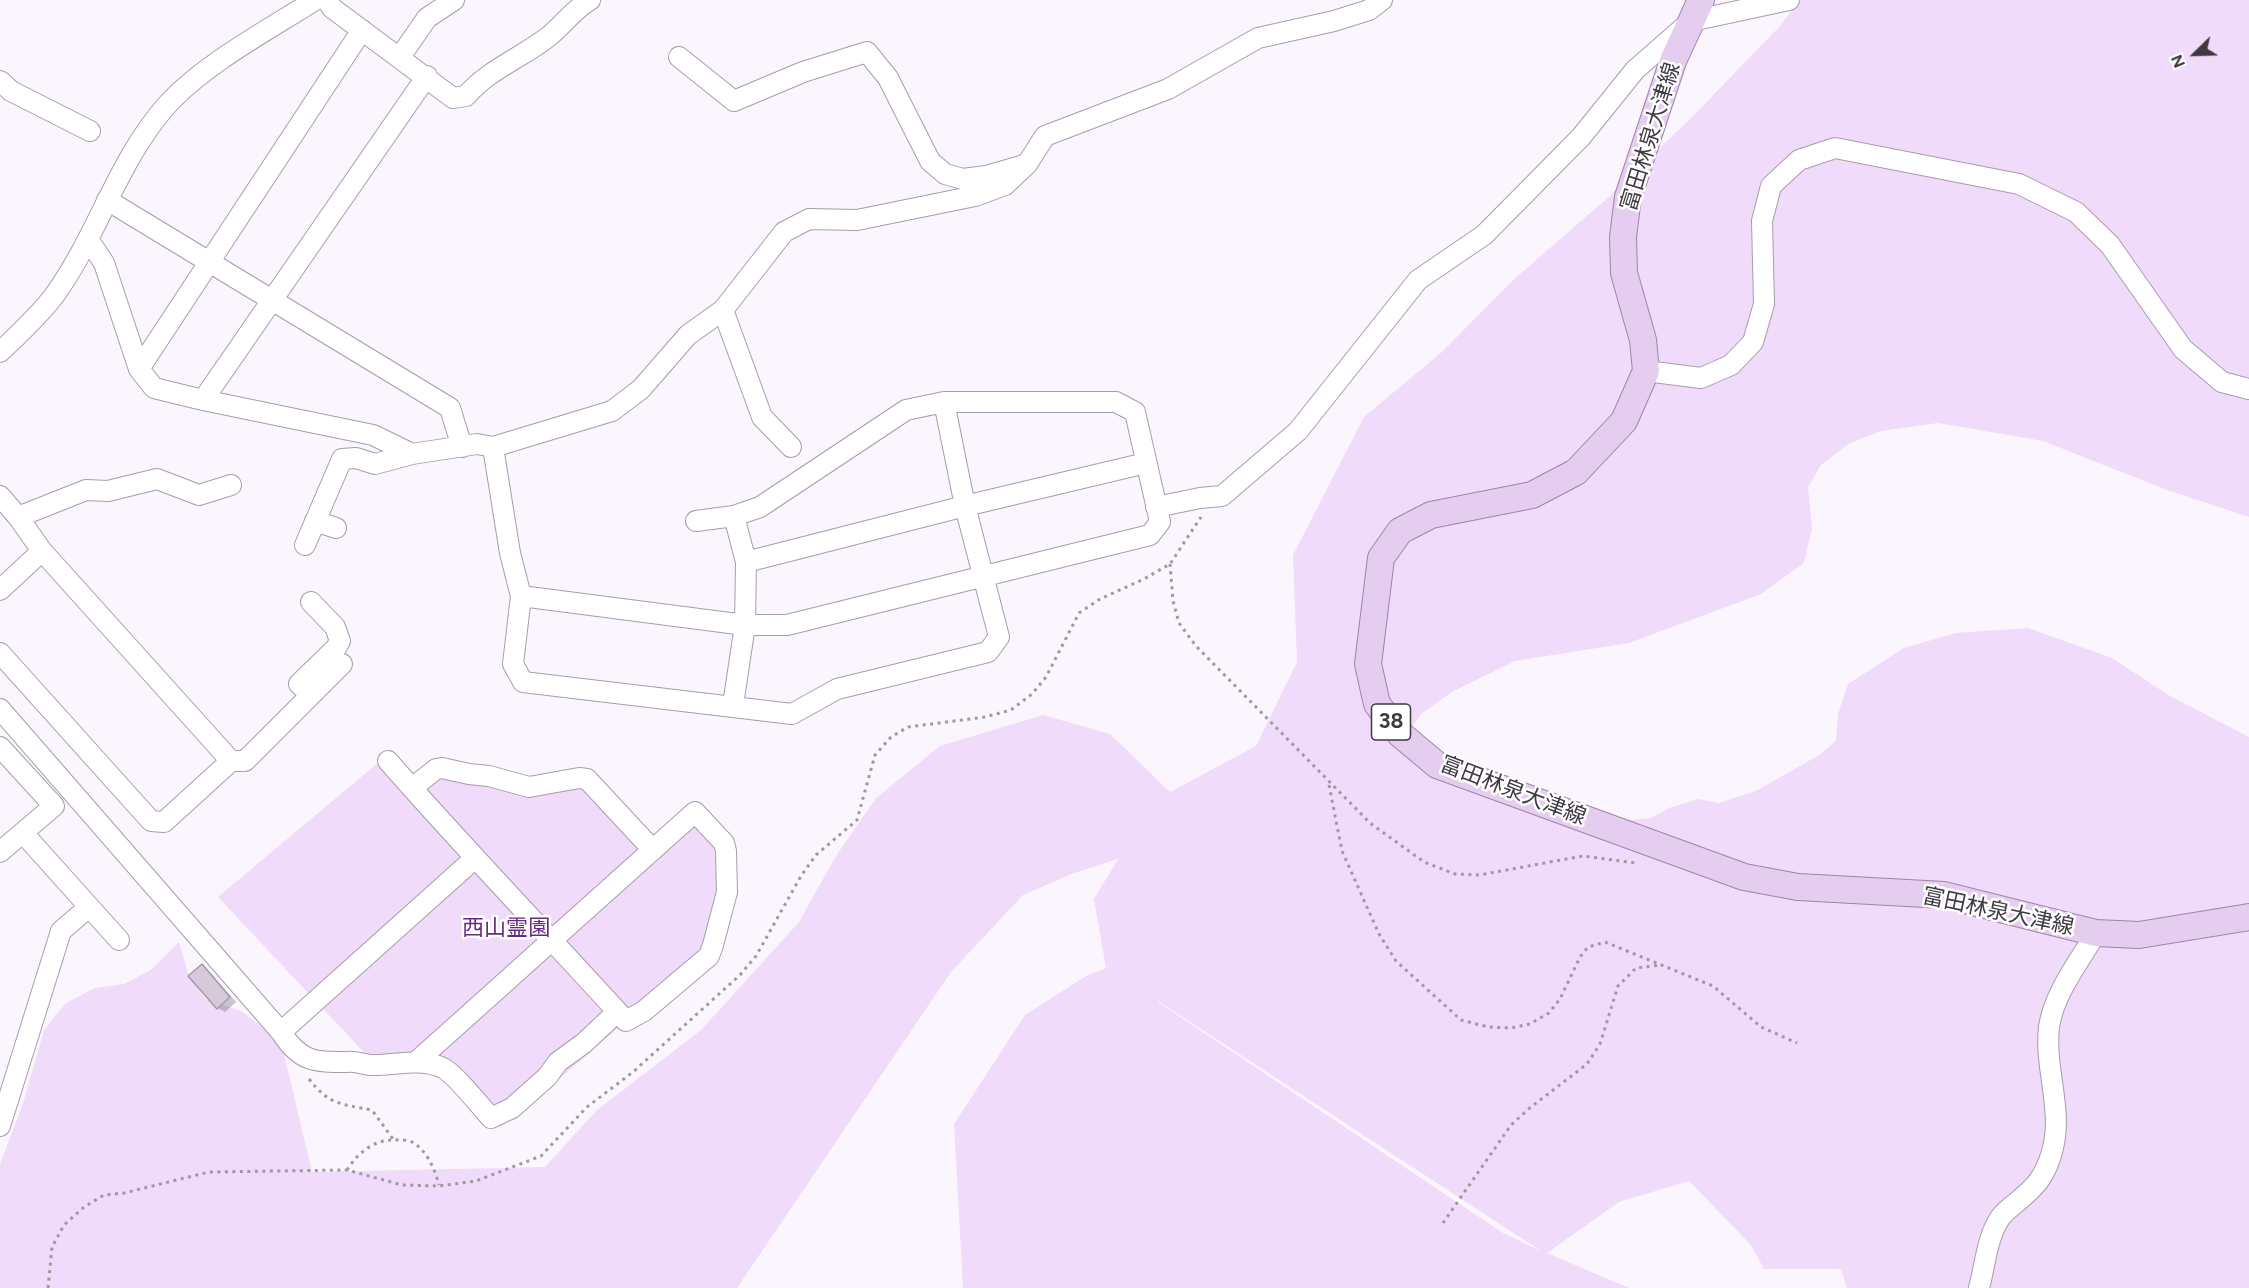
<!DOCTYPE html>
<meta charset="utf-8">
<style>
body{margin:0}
#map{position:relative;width:2249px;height:1288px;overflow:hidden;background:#fbf6fd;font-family:Figtree,sans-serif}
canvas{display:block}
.north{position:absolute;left:2165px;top:24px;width:60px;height:60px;-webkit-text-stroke:4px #fff;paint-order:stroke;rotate:247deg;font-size:16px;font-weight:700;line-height:24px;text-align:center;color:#3f3a41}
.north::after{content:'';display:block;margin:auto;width:21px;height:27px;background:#3f3a41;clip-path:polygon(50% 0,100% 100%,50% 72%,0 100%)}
</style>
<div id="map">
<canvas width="2249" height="1288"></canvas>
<div class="north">N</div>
</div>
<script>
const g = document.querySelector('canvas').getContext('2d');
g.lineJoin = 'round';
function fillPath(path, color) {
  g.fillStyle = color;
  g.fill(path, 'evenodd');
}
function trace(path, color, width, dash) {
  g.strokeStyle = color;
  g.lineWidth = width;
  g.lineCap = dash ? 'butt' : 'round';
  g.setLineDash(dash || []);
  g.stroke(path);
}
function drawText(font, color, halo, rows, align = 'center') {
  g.font = font + ' Figtree,"Noto Sans JP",sans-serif';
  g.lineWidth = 5;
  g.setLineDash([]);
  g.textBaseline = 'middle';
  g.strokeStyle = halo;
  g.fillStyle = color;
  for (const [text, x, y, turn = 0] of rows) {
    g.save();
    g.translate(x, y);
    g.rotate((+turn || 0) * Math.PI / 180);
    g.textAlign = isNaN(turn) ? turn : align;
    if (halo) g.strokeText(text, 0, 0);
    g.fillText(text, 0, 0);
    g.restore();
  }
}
fillPath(new Path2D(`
 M1800,0H2249V517L2167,490L2043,441L1938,423L1881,431L1848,444L1821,465L1808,487L1812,528L1804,563L1761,594L1629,643L1515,661L1452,692L1421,714L1413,726L1417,747L1435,779L1522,806L1623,821L1651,818L1669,808L1698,799L1719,803L1756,791L1819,755L1836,741L1838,714L1848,684L1904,648L1956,633L2028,628L2112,658L2170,696L2249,737V1288H1847L1841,1269H1764L1751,1245L1689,1181L1619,1202L1547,1253L1629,1288H963L954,1124L1025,1015L1086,976L1106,968L1094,899L1118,859L1074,873L1023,895L951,972L737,1288H0V1164L23,1103L44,1030L66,1003L95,988L124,984L151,970L179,942L188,973L205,999L241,1011L281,1041L312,1172L545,1167L596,1111L701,1030L799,922L836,856L876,798L940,746L1043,715L1110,734L1170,792L1256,746L1297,662L1293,555L1364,417L1443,351L1512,281L1611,195L1694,115L1780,26ZM1158,1002V1001L1541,1251L1503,1233Z
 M391,752L416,779L433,763L529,783L588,773L653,845L697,807L729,846L716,956L635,1024L618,1028L513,1119H502L457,1068L372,1061L218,897Z`), '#f0dbfa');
fillPath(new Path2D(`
 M202,966L208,970L236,1002L225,1012L218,1008Z`), '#0003');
const building = new Path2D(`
 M202,964L230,997L217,1009L188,976Z`);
fillPath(building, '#d5c9da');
trace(building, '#a59aaa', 1.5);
const minor = new Path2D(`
 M327,0L332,8L453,98L466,96C488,70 521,58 548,37C563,25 573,10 590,0
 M400,57L427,18L454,0
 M679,57L734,101L803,72L867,52L888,78L930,161L945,174L963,179L986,176L1024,165
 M0,81L11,91L90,131
 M107,200L450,408L462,447
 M88,239L104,263L139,369L154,388L203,400L373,435L412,454L477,444L493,447L612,411L641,389L688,335L723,310L784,232L809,219L857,220L975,196L1005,185L1027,164L1045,136L1168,89L1258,38L1334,21L1369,10L1382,0
 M723,310L762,417L791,447
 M0,352C18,335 42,313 56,293C98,234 118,160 167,105C204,64 268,30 315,0
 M139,369L362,30
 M1646,371L1701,378L1731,365L1753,342L1764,304L1762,221L1771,186L1799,160L1835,148L2019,184L2076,212L2110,245L2183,349L2222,382L2249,389
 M203,400L427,76
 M493,447L510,553L521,596L745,625H787L1150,535L1160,522L1135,412L1116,402H944L906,410L760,507L734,516L696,521
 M0,496L18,517L42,551L231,761
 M1156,507L1200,498L1222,496L1298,431L1418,280L1484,235L1581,137L1635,70L1691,21L1789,0
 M18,517L86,490L108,491L157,479L199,495L231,485
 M315,521L336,528
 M305,545L342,459L356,458L375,464L412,454
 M746,562L965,506L1146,463
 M0,590L42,551
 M521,596L513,664L523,682L792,714L837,689L988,652L999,637L965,506L944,402
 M311,602L335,627L340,641L336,648L299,684L311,695
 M0,653L151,821L164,822L231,761H245L342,664
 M733,705L745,625L746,562L734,516
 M0,709L281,1032L474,859
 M0,747L54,806L0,852
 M388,761C465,849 547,934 626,1021L644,1011L709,956L713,945L727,892L726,851L724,843L695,812L416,1062
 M412,788L436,769L442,768L469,774L489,776L529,787L579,778L587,779L653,850
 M23,833L119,940
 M281,1032C300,1062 314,1062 347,1062C355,1061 362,1064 370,1065C395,1066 419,1057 443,1068C455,1074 481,1107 491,1118L512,1108L547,1077L558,1062L584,1043L617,1012
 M0,1126L61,931L89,907
 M1979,1288C1985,1266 1987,1237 2000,1218C2004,1212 2011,1207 2017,1202C2035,1187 2044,1178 2051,1155C2065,1113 2044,1070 2049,1027C2054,993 2079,962 2096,933`);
const major = new Path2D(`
 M1701,0L1673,61L1628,197L1623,237L1624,273L1643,340L1646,371L1624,421L1576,472L1532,495L1431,515L1400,531L1381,558L1368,664L1377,704L1400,734L1437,765L1744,877L1798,887L1944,895L2096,933L2139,935L2249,917`);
trace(minor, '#a79cac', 22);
trace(major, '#a083ac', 28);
trace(new Path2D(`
 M1170,564L1173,601L1179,623L1196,646L1370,823L1424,862L1455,874L1479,875L1583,856L1636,863
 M1329,785L1342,851L1379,934L1396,961L1461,1020L1488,1027L1511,1028L1530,1024L1549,1013L1560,999L1580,957L1588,947L1605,942L1713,986L1761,1027L1797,1043
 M309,1079C329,1105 341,1104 372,1110L393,1139
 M347,1170C358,1152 376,1138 398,1140C402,1140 408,1140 412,1142C427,1150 435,1170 439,1185
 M1443,1223L1511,1125L1531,1107L1587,1064L1600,1044L1618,986L1636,968L1661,965
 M48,1288L52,1247L64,1225L84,1207L104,1195L124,1193L209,1172L347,1170L402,1185L439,1186L476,1181L541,1156L587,1107L633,1072L740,975L756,956L801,876L816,855L857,820L875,755L891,737L908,727L985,717L1011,710L1032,694L1046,677L1079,613L1100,599L1144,579L1170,564L1201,517`), '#9f9aa1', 3, [3, 4.5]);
trace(minor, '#fff', 20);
trace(major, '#e5cdf0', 26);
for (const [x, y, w] of [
 [1391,722,39]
]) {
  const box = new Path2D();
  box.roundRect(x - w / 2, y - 18, w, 36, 4.5);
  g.fillStyle = '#fff';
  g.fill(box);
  trace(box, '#3f3a41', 1.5);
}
drawText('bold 21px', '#3f3a41', null, [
 ["38",1391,722]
]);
drawText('22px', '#3f3a41', '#fff', [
 ["富田林泉大津線",1651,137,-73],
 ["富田林泉大津線",1513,791,21],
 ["富田林泉大津線",1998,912,12]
]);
drawText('22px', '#682a7f', '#fff', [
 ["西山霊園",506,929]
]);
</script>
